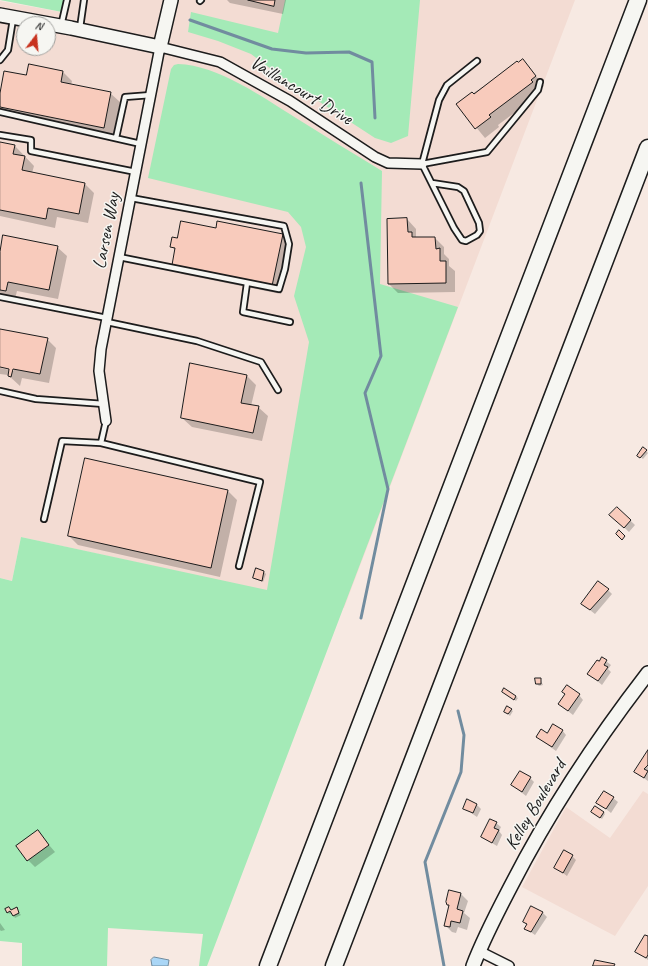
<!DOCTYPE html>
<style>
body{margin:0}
#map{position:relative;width:648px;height:966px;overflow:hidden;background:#f7e9e2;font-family:Caveat,sans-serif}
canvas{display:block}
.north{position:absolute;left:16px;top:16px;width:40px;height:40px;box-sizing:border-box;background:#f6f6f2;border:1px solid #9f9f9c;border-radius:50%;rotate:16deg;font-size:11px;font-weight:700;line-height:16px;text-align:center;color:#1c1c1c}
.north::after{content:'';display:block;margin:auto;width:14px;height:18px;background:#c8321e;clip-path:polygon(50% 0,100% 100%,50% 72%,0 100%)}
</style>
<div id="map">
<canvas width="648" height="966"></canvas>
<div class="north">N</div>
</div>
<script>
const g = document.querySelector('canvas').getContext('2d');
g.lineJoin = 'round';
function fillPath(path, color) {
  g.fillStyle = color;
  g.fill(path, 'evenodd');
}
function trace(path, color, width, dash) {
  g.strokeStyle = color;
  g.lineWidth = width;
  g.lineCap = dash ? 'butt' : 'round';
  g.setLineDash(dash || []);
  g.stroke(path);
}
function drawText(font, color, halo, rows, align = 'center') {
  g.font = font + ' Caveat,sans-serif';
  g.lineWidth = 3;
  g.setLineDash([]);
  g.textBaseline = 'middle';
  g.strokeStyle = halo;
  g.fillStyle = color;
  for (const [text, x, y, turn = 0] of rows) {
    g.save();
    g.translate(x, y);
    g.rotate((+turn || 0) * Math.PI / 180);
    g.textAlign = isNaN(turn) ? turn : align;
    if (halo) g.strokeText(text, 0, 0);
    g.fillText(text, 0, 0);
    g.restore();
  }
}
fillPath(new Path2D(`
 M64,0H575L344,608L21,537L12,581L0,578V1L61,12ZM24,24H48V48H24Z
 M643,791L648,794V886L615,936L522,887L566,807L610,838Z`), '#f3dcd3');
fillPath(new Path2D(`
 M0,0H64L62,12Z
 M285,0H420L408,136L391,143L375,138L283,78L251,54L218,41L188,32L191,12L278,33Z
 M178,64C218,65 264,98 296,118C325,136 354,154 382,171L380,284L458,307L207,966H199L203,934L108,928L107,966H22V943L0,941V578L12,581L21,537L267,590L309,342L294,296L306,247L301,227L288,212L148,178L171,69L174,65Z`), '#a4eab7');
const water = new Path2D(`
 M154,957L169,960L168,966H152L151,960Z`);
fillPath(water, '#aad6f6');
trace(water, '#718c9f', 1);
fillPath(new Path2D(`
 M227,0H286L283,14L230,3Z
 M523,60L544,86L540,89L542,92L498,125L499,127L485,138L457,104Z
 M29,65L63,72L72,81L71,85L110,93L120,102L113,136L8,115L0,107V98L27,76Z
 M0,143L15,146L34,166L32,173L85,184L94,193L88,223L57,217L55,228L0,216Z
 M407,219L416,229V238H435L444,247V254L449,259V266L455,271V292L398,293L389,284Z
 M217,229L282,235L291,244L281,294L182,274L173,265L176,251L171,246L178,239Z
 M57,247L67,256L58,299L17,291L15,299L3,297L0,294V257Z
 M0,330L47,339L56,348L49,383L22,378L20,386L8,375L0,374V368L14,371V369L0,366Z
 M246,375L256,385L251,406L258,407L268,416L262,441L192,427L182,418Z
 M644,449L648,453L643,459L638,455Z
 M228,491L237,500L220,577L78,545L69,536Z
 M617,508L635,525L629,532L615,519Z
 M264,572L266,574L263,582L254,578Z
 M608,590L612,594L595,614L582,604Z
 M602,658L611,665L608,669L611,672L602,685L589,674Z
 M540,679L543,685L539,686L537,684Z
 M505,690L518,698L516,701L503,692Z
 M579,695L583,700L573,715L559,704Z
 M511,710L513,711L510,716L505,712Z
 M562,730L566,735L556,751L537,737Z
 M648,752V781L635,772Z
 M530,778L534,782L526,796L512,785Z
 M613,798L618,802L611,813L597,802Z
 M477,805L481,809L477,817L464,808Z
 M603,812L605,814L602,819L595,814Z
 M496,823L501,827L499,831L502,835L497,846L482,837Z
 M38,832L55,852L35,867L28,860Z
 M572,856L576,860L567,876L555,867Z
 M461,894L468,901L464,913L470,918L467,930L458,927L456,933L452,932L445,925L450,907L448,904Z
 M9,908L11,911L16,909L21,915L15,918L12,913L10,914L8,913Z
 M542,912L547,917L535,935L525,928L527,925L524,922Z
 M0,923L5,930L1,931L0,930Z
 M648,937V960L636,951Z`), '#0003');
trace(new Path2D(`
 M190,20L272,49L306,53L349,52L372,62L375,118
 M361,183L381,356L365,393L388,489L361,618
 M444,966L425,862L461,772L464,735L458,711`), '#718c9f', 3);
const building = new Path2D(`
 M248,0H275L274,6Z
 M523,59L536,76L531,80L533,82L489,115L491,117L475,129L456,104L472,92L474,94L517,61L518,62Z
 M29,64L63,71L61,82L111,92L104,128L0,107V93L4,71L26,75Z
 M0,142L15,145L13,154L25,156L22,170L85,183L79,214L48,208L46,219L0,210Z
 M407,218L408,232H412V237H435L436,249L440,248V261H446V283L388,284L387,219Z
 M181,221L216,228L217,221L283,234L272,286L172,265L175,248L170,247L172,237L177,238Z
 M3,235L58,246L49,290L8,282L6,291L0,290V252Z
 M0,329L48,338L40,374L13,369L11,377L8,376L9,369L0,367Z
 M190,363L247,375L241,403L259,406L253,433L181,418Z
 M643,447L647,450L640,458L637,456Z
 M85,458L228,490L211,568L68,536Z
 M617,507L631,520L624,528L609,515Z
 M619,530L625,536L622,540L616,534Z
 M256,568L264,571L262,581L253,578Z
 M598,581L609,589L590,610L581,604Z
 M602,657L607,660L604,665L608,667L598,681L587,674L597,660L599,661Z
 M535,678H541V684H536Z
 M567,685L580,694L568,711L558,704L565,694L562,692Z
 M504,688L516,696L514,700L502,692Z
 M507,706L512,709L508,714L504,712Z
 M553,724L563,730L552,747L536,737L541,729L547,733Z
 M648,750V765L644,769L648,771L644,778L634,772Z
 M520,771L531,777L522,792L511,785Z
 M604,791L614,797L606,809L596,803Z
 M467,799L477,804L473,813L463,809Z
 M595,806L604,812L600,818L591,812Z
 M490,819L497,822L494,828L499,830L492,843L481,837Z
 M38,830L49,845L27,861L16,846Z
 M564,850L573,855L563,873L554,868Z
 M449,890L461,893L457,909L463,911L460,923L451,921L450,927L444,926L449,905H447L446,902Z
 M531,906L543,912L531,932L524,929L527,924L523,922Z
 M9,907L11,910L17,907L19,913L13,916L10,911L7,913L5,909Z
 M645,935L648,936V955L646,958L635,952Z
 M595,960L615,964L614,966H593Z`);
fillPath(building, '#f8cbbc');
trace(building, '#1c1c1c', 1);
const lane = new Path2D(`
 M200,1L201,0
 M61,26L67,0
 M80,28L84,0
 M0,60L8,50L13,19
 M0,112L141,144
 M0,135L31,140V151L136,172
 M116,138L125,97L151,95
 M422,164L487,152L538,90L540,82
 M432,183L458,187L464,191L479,223L480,231L477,235L466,241L462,240L454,228L422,164L439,100L447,85L477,61
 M119,257L279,289L285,269L289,244L284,226L131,198
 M247,283L243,312L290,322
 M0,297L107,318
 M107,322L197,341L261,362L278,390
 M0,391L36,399L104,404
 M106,421L101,443L260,482L239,566
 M44,519L62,441L101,443`);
const street = new Path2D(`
 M106,421L99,371L101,349L160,47L220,62L290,101L375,157L388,163L422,164
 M479,951L509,966`);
const secondary = new Path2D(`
 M0,15L71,28L160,47L171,0
 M473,966C484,937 498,911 512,884C550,810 597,739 648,673`);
const highway = new Path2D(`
 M268,966L638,0
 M334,966L648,148`);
trace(lane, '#1c1c1c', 8);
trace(street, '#1c1c1c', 12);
trace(secondary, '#1c1c1c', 16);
trace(highway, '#1c1c1c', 19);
trace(lane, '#f6f6f2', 4.5);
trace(street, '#f6f6f2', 9);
trace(secondary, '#f6f6f2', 13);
trace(highway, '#f6f6f2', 16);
drawText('19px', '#1c1c1c', '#f6f6f2', [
 ["Vaillancourt Drive",301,91,31],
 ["Larsen Way",107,231,-79],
 ["Kelley Boulevard",536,805,-59]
]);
</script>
